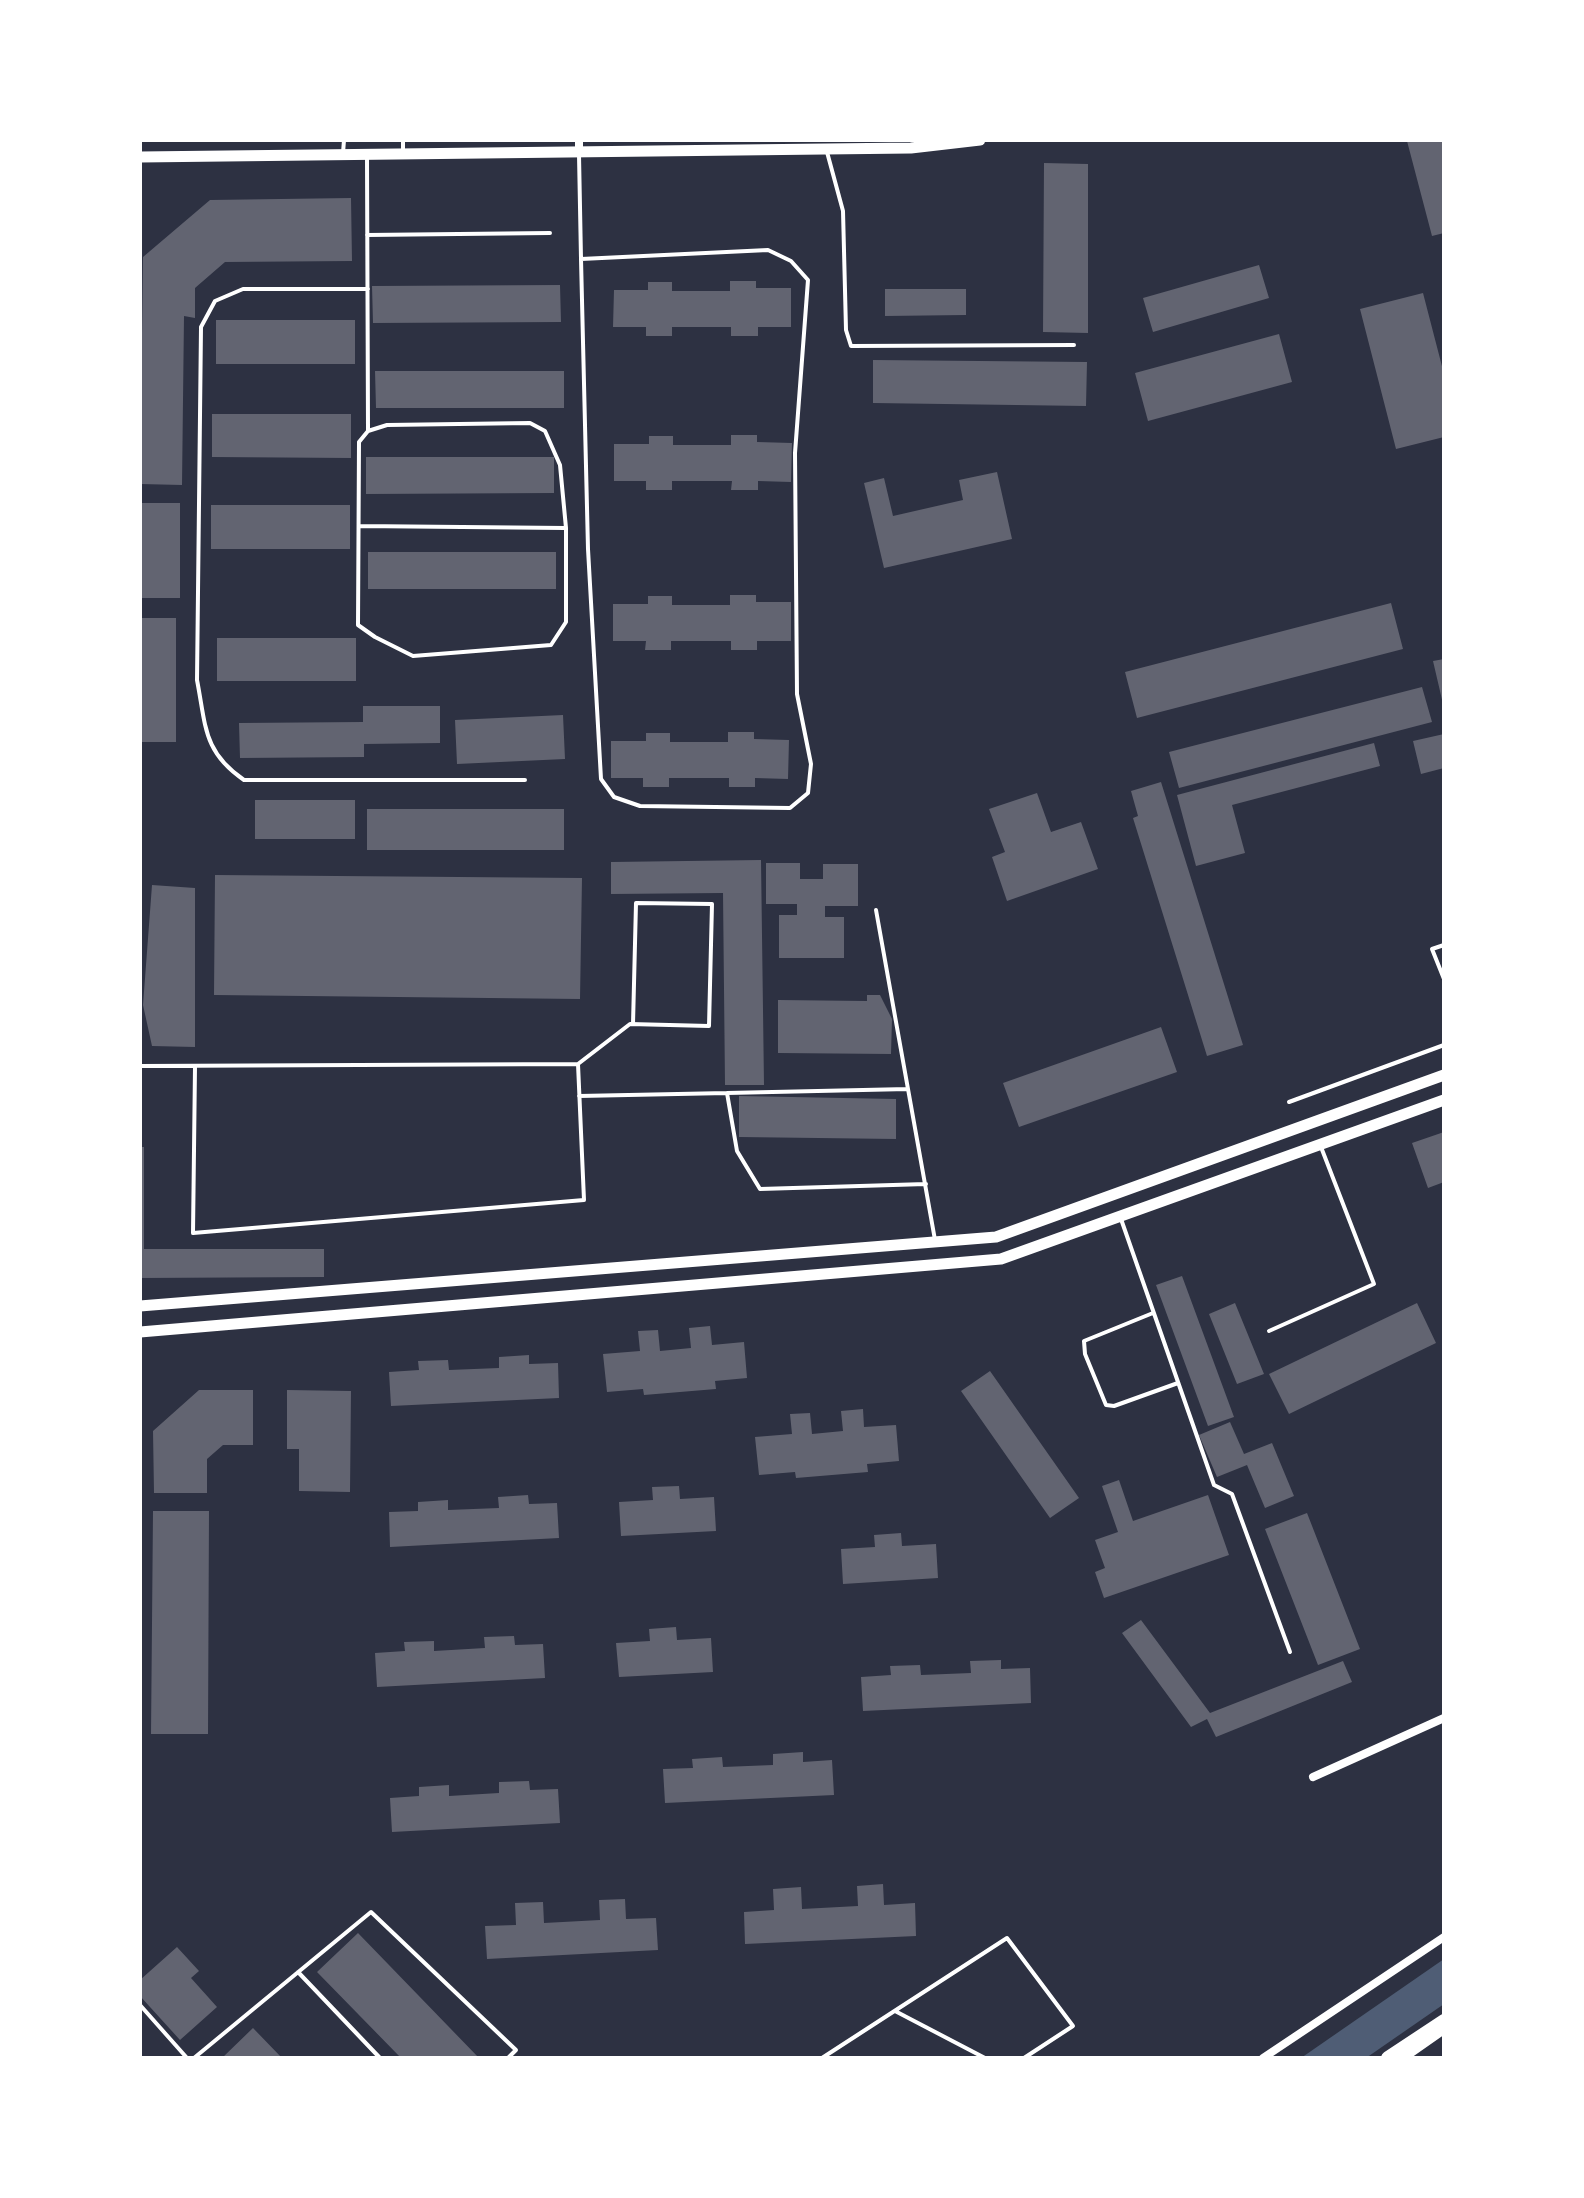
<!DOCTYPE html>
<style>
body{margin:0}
#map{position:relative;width:1584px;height:2198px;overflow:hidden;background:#2d3142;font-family:"Fira Sans Condensed",sans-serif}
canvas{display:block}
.frame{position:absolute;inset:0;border:142px solid #fff;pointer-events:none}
</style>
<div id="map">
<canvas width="1584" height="2198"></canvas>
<div class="frame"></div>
</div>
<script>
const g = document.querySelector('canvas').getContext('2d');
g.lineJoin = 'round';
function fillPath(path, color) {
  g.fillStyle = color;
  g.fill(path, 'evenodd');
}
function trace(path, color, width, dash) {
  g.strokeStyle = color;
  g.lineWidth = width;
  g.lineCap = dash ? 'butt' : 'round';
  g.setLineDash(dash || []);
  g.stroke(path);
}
fillPath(new Path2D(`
 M1444,1959V2004L1366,2058H1301Z`), '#4f5d75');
fillPath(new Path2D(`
 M1444,140V233L1432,236L1407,141Z
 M1044,163L1088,164V333L1043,332Z
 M351,198L352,261L225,262L195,288V318L184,316L182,485L140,484L143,257L210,200Z
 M1259,265L1269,298L1153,332L1143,298Z
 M730,281H756V288H791V327H758V336H731V327H672V336H646V327H613L614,290H648V282H672V291H730Z
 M560,285L561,322L373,323L372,286Z
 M885,289H966V315L885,316Z
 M1423,293L1444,374V437L1396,449L1360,309Z
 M216,320H355V364H216Z
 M1279,334L1292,382L1148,421L1135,373Z
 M873,360L1087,362L1086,406L873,403Z
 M375,371H564V408H376Z
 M212,414H351V458L212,457Z
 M731,435H757V442L792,443L791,482L758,481V490H731L732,481H672V490H646V481H614V444H649V436H673V445H731Z
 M366,457H554V493L366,494Z
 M997,472L1012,539L884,568L864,483L884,478L893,516L963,500L959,480Z
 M140,503H180V598H140Z
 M211,505H350V549H211Z
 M368,552H556V589H368Z
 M730,595H756V602H791V641H757V650H731V641H671V650H645L646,641H613V604H648V596H672V605H730Z
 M1391,603L1403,649L1137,718L1125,672Z
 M140,618H176V742H140Z
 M217,638H356V681H217Z
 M1444,659V704H1443L1433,661Z
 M1422,687L1432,722L1179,788L1169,752Z
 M363,706H440V743L364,744V757L240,758L239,723L363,722Z
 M563,715L565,759L457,764L455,720Z
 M728,732H754V739L789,740L788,779L755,778V787H729V778H669V787H643V778H611V741H646V733H670V742H728Z
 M1444,734V768L1421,774L1413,741Z
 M1374,743L1380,766L1232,805L1245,853L1196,866L1177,795Z
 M1161,782L1243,1045L1207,1056L1133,818L1138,816L1131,791Z
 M1037,793L1051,832L1081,822L1098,869L1007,901L992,857L1005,852L989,809Z
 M255,800H355V839H255Z
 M367,809H564V850H367Z
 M761,860L764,1085H725L723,893L611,894V862Z
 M766,863H800V879H823V864H858V906H825V917H844V958H779V915H797V904H766Z
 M215,875L582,878L580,999L214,995Z
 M152,885L195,888V1047L152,1046L143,1005Z
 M867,995H880L892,1019L891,1054L778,1053V1000L867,1001Z
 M1161,1027L1177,1072L1019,1127L1003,1083Z
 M739,1096L896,1099V1139L739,1137Z
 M1444,1132V1182L1428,1188L1412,1143Z
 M140,1147H144V1249H324V1277L140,1278Z
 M1182,1276L1234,1417L1208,1426L1156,1285Z
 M1235,1303L1264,1374L1237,1384L1209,1314Z
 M1417,1303L1436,1343L1289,1414L1269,1374Z
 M710,1326L712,1345L744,1342L747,1378L715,1381L716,1389L644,1395L643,1389L607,1392L603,1354L640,1351L638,1331L658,1330L660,1351L691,1348L689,1328Z
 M529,1355V1364L558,1363L559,1398L391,1406L389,1372L419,1370L418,1361L448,1360L449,1370L499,1368V1357Z
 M990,1371L1079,1498L1050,1518L961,1391Z
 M199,1390H253V1445H223L207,1459V1493H154L153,1431Z
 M287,1390L351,1391L350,1492L299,1491V1449H287Z
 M863,1409L864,1427L896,1425L899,1461L867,1464L868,1472L796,1478L795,1472L759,1475L755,1437L792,1434L790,1414L810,1413L812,1434L843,1431L841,1411Z
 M1230,1422L1244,1454L1272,1443L1294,1496L1265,1508L1247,1465L1217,1477L1199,1435Z
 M1119,1480L1133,1521L1208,1495L1229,1555L1104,1598L1095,1572L1105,1568L1095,1540L1118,1532L1102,1486Z
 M679,1486L680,1499L714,1497L716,1531L621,1536L619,1502L653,1500L652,1487Z
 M528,1495L529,1504L557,1503L559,1538L390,1547L389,1512L418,1511V1502L448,1500V1510L499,1508L498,1497Z
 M153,1511H209L208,1734H151Z
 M1307,1513L1360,1649L1318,1665L1265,1529Z
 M901,1533L902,1546L936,1544L938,1578L843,1584L841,1549L875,1547L874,1535Z
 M1141,1620L1210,1713L1343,1661L1352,1682L1216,1737L1207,1719L1191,1727L1122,1633Z
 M676,1627L677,1640L711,1638L713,1672L619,1677L616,1643L650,1641L649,1629Z
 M514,1636L515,1645L543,1644L545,1678L377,1687L375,1653L405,1651L404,1642L434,1641V1651L485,1648L484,1637Z
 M1001,1660V1669L1030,1668L1031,1703L863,1711L861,1677L891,1675L890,1666L920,1665L921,1675L971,1673L970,1661Z
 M803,1752V1762L832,1760L834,1795L665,1803L663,1769L693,1768L692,1759L722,1757L723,1767L773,1765V1754Z
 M529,1781L530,1790L558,1789L560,1823L392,1832L390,1798L419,1796V1787L449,1785V1796L499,1793V1782Z
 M883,1884L884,1905L915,1903L916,1936L745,1944L744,1912L774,1910L773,1889L801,1887L802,1909L858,1906L857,1886Z
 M625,1899L626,1919L656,1918L658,1950L487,1959L485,1926L516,1925L515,1903L543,1902L544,1923L600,1920L599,1900Z
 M358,1933L479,2058H401L317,1972Z
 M177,1947L199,1971L191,1978L217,2007L180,2040L140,1996V1980Z
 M253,2028L282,2058H222Z`), '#626471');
trace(new Path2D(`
 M403,140V152
 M827,152L843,211L846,330L851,346L1074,345
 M343,153L344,140
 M579,155L581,259L768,250L791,261L808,280L795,453L797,694L811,764L808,793L790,808L640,806L614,797L601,779L588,549L581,259
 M367,158L368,431
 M367,235L550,233
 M368,289H243L215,301L201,327L197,680C206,726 203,752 244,780H525
 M530,423L545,431L560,465L566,528V622L551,645L413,656L375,637L358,625L359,442L368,431L387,425Z
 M359,526L565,528
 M876,910L935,1240
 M1444,945L1432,949L1444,979
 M578,1064L630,1024L709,1026L712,904L636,903L633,1024
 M140,1066L578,1064L584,1200L193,1233L195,1067
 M908,1089L727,1093L737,1151L760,1189L926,1184
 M579,1096L727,1093
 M1289,1102L1444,1045
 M1121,1219L1214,1485L1232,1494L1290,1652
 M1153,1313L1084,1341L1085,1354L1106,1405L1114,1406L1178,1383
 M1269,1331L1374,1284L1321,1147
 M298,1972L380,2058
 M140,2005L187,2058
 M895,2011L985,2058
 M194,2058L371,1912L516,2050L508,2058
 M822,2058L1007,1938L1073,2026L1024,2058`), '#fff', 4);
trace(new Path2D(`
 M579,140V152
 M1313,1777L1444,1718
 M1263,2058L1444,1937
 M1404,2058L1444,2030`), '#fff', 8);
trace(new Path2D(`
 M140,157L911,148L980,140
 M140,1306L996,1237L1444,1075
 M140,1332L1001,1259L1444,1100`), '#fff', 11);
trace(new Path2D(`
 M1388,2058L1444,2021`), '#fff', 14);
</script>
